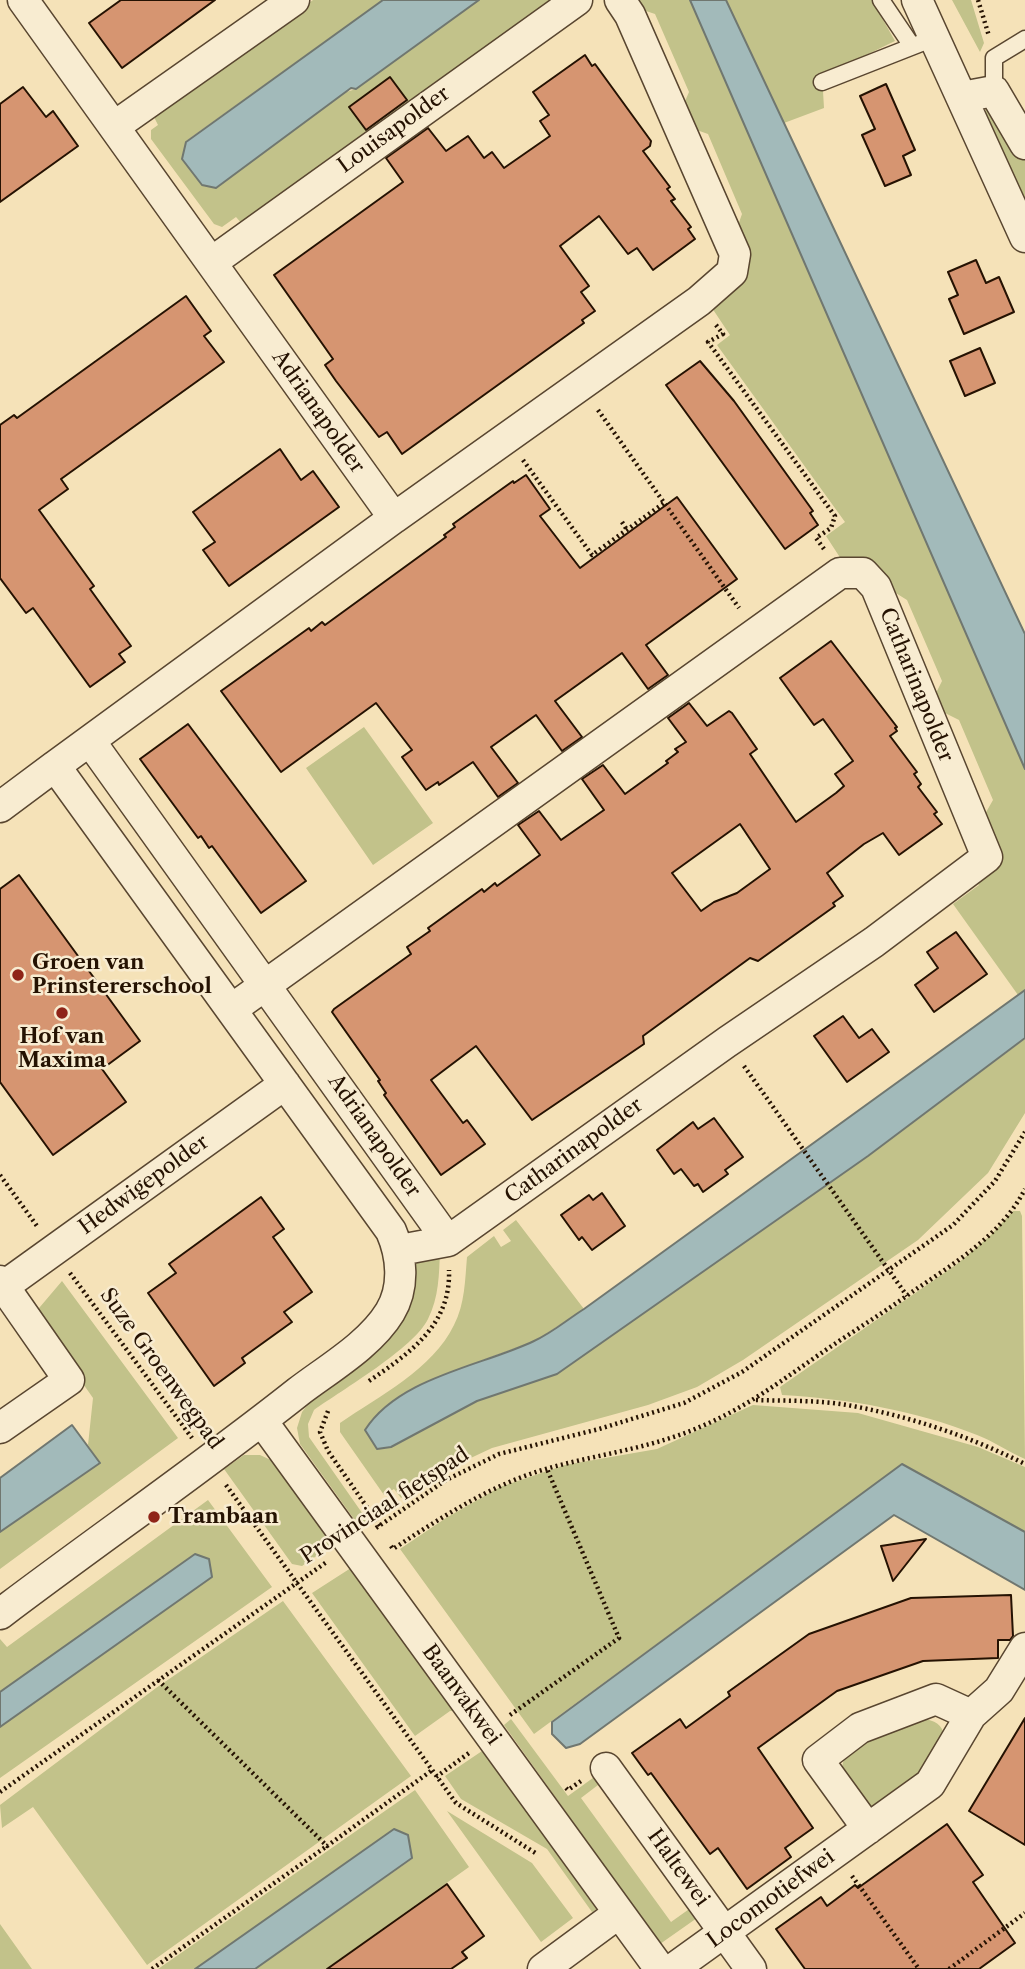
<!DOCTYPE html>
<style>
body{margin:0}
canvas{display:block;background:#f5e2b8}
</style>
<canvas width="1025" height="1969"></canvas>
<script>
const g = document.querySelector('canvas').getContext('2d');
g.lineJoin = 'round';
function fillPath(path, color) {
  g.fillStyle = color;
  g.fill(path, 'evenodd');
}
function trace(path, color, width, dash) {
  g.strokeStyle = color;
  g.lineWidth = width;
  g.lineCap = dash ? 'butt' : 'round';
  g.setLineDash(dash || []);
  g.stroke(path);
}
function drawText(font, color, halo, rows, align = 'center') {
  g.font = font + ' "Libre Caslon Text",serif';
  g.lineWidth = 5;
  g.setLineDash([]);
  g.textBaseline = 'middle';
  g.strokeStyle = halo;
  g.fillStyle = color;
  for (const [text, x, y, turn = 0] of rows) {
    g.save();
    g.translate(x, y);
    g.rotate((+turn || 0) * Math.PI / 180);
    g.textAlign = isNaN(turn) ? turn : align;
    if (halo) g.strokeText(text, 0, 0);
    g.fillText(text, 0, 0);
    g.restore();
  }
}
fillPath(new Path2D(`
 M313,0H383L186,141L356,89L479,0H555L243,225L236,217L222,227L214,224L151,139V130L158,125L153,115Z
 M636,0H690L1025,769V990L1018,995L953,904L979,885L974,877L997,855L996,837L985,814L993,800L959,720L943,712L935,695L942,681L907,600L841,559L826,536L845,522L717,345L730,335L710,305L742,214L708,134L691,128L683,106L689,92L655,14L640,9Z
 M726,0H872L895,41L817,79L823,91L824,108L784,123Z
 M952,0H971L984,43L980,52Z
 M987,108L1025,159V204L985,112Z
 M364,727L433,823L373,865L306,768Z
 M1025,1039V1113L988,1173L918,1240L743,1360L697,1387L648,1405L492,1448L441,1472L401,1498L394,1489L384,1495L340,1432V1423C379,1396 433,1369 454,1325C465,1304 465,1280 467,1257L494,1236L501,1247L511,1241L503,1230L516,1220L584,1309L535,1341L442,1375L391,1447L477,1401L557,1374L868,1156Z
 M1013,1211H1020L1022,1216L1025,1459C1009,1452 993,1441 977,1435C914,1410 849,1399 782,1395L780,1387L957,1264L991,1235Z
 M440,1251C439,1275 439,1297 428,1319C414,1348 342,1390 314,1410L308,1424L309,1437L367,1520L359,1526L300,1444L297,1428L302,1412L421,1257Z
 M62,1281L178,1438L0,1569V1532L100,1463L88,1445L93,1398L34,1314Z
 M753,1405L858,1413L978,1447L1025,1467V1532L902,1464L534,1734L400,1549L446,1518L500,1487L565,1465L657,1449Z
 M244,1455H260L275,1462L335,1543L302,1566L292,1564L224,1469Z
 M208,1500L272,1587L0,1778V1727L211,1577L195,1554L0,1692V1639L7,1647Z
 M354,1566L460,1711H450L415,1736L312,1593Z
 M283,1601L411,1776L147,1965L33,1807L2,1828L0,1805L156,1688Z
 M511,1719L568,1796L597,1775L602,1782L581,1798L671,1922L692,1907L697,1918L660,1944L504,1725Z
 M925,1719C954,1724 945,1750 929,1768C914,1785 889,1798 871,1811C863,1800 845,1784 843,1771C837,1741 903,1727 925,1719Z
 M485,1749L600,1907L592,1912L547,1849L461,1799L445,1776Z
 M415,1790L469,1867L326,1969H255L412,1859L394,1829L195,1969H158Z
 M447,1811L532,1863L573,1918L541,1942Z
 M0,1924L32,1969H0Z`), '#c2c28a');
const water = new Path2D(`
 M383,0H479L356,89L351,88L216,188L202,185L182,159L186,142Z
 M690,0H726L1025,634V769Z
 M1025,990V1038L868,1156L557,1374L477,1401L391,1447L377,1449L365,1430C399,1377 482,1366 534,1341C552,1333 568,1319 584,1309Z
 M72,1425L100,1463L0,1532V1478Z
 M902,1464L1025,1532V1590L894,1515L580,1744L566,1748L552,1734V1722Z
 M195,1554L209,1559L212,1577L0,1727V1692Z
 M394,1829L408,1835L412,1858L255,1969H195Z`);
fillPath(water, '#a2baba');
trace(water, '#707770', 2);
const building = new Path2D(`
 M121,0H215L122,68L89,23Z
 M585,55L592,66L595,64L651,141L650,146L643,151L670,187L667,189L675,199L671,201L691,227L688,229L695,239L653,270L637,248L628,254L599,216L560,246L589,286L581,292L595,311L582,320L584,323L402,454L387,432L379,437L336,381L325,365L333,359L274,275L403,182L386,158L428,128L446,151L468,136L484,158L492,152L504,168L550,136L540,121L549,115L533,92Z
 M390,77L407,100L366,130L349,107Z
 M886,84L915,150L903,156L911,175L885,186L862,135L875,129L860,96Z
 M23,87L46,117L53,111L78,146L0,202V104Z
 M976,260L986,283L999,277L1014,312L964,334L949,299L958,295L948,272Z
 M186,296L211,331L204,336L224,362L61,479L68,489L39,510L94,586L90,589L131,646L119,654L125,662L90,687L33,608L26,613L0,578V425L14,415L17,418Z
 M980,348L995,383L965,396L950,361Z
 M700,361L734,401L813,511L810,513L818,525L785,549L666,385Z
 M280,449L301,480L313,471L339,507L229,586L203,550L215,542L193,512Z
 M526,475L550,509L540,516L580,568L677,497L737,579L646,645L668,675L648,689L622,653L555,701L582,737L562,751L536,715L491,747L518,783L498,797L473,762L439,785L438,782L426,790L402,757L412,750L376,703L281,772L221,691L309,628L311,631L322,622L325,625L446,537L444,535L455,527L453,524L513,481L514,483Z
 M831,641L897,727L895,728L897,731L890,736L917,772L914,774L921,784L918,787L937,812L934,814L942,824L899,855L883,833L864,844L827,873L843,896L833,903L835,906L758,961L750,958L643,1036L644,1044L532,1120L476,1046L431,1080L463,1123L467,1120L485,1144L441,1175L384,1095L386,1093L378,1081L380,1080L332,1012L334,1009L411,954L407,947L430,931L428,928L482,889L484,892L495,883L497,886L540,855L518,825L539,811L561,840L604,810L582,779L603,765L625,794L668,763L666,761L678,752L675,749L686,742L668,718L689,703L707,726L729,711L732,713L757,749L750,754L796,822L836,793L844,786L835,774L853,761L823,719L814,725L780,678ZM740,824L770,869L737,893L714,902L701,911L672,873Z
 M188,724L306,881L261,913L212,846L209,848L201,836L198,838L140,759Z
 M19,875L140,1041L102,1069L126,1102L53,1155L0,1082V889Z
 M956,932L987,974L934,1012L915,985L938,968L927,952Z
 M843,1016L859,1038L872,1029L889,1052L847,1082L814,1036Z
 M714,1118L743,1157L725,1170L728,1174L703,1192L698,1184L694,1186L681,1169L674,1174L657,1150L693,1122L698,1129Z
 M602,1193L625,1226L592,1250L582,1237L579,1240L561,1215L589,1195L593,1200Z
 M261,1197L284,1229L273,1237L312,1292L284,1312L292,1322L242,1358L245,1363L214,1386L148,1293L176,1273L169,1264Z
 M926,1539L893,1581L881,1546Z
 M1011,1595L1013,1636L1010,1640H998V1658L923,1661L837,1691L758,1748L813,1828L785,1848L791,1857L747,1889L718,1848L710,1854L651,1773L648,1775L632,1753L680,1719L686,1728L730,1696L728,1692L809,1634L911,1598Z
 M1025,1718V1845L969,1811Z
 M947,1824L983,1875L973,1882L1015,1943L979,1969H805L776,1929L821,1897L827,1906L855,1885L858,1888Z
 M447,1884L484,1936L462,1952L467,1958L451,1969H327Z`);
fillPath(building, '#d69571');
trace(building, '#251202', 2);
const service = new Path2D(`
 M881,0L912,46
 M822,82L934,38
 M994,91V58L1025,39`);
const minor = new Path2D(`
 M917,0L1025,237
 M962,97L994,91L1025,144
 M115,126L294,0
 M212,262L577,0
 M394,518L699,301L732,272L735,254L630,15L620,0
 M90,741L448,1241
 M0,807L55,766
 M232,1009L840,573H863L876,587L987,857L874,942L727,1042L448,1241L400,1250
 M0,1281L69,1380L0,1428
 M4,1286L285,1084
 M262,1421L660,1969
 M0,1614C99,1539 201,1469 298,1392C328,1369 370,1345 390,1312C405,1287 402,1256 391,1231L55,766L394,518L23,0
 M971,1715L999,1690L1025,1648
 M606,1768L751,1969
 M543,1969L619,1913
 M673,1969L930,1784L971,1715L936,1699L860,1728L818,1760L868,1829`);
trace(service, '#594630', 19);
trace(minor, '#594630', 33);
trace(new Path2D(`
 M978,0L989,36
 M716,325L723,334L708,342L835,516L831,528L816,538L824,549
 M598,410L739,608
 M523,460L592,555L664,503
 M622,522L627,530
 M744,1066L907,1296
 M0,1175L37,1226
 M70,1273L192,1438
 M369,1381C410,1353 451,1325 449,1270
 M756,1400C786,1401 818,1400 847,1405C909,1416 969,1436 1025,1464
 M328,1411L320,1432L328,1451L380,1526
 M226,1485L456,1803L537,1854
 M376,1528L446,1480L499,1454L599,1429L684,1403L742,1372L953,1225L995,1181L1025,1132
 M391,1546L393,1549C442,1517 492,1484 549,1468C599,1454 653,1448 702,1426C745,1408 781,1381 820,1354C850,1333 882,1314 912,1292C953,1264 1002,1235 1025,1189
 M158,1680L327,1846L431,1771
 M510,1715L619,1638L547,1469
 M436,1777L469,1753
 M566,1788L568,1790L581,1781
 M0,1792L328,1561
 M852,1876L919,1969
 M152,1969L327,1846
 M949,1969L1025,1913`), '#251202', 4.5, [2, 3.5]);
trace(service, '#f8ecd1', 16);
trace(minor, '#f8ecd1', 30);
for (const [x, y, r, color] of [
 [18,975,7,"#8f2418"],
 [62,1013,7,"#8f2418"],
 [154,1517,7,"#8f2418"]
]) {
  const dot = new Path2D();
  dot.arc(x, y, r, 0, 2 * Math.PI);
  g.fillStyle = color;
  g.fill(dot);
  trace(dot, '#f8ecd1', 2.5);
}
drawText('21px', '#251202', '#f8ecd1', [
 ["Louisapolder",394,130,-36],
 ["Adrianapolder",318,412,55],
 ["Catharinapolder",916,685,68],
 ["Adrianapolder",374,1136,55],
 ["Catharinapolder",574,1151,-36],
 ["Hedwigepolder",144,1185,-36],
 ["Suze Groenwegpad",161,1369,54],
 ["Provinciaal fietspad",385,1506,-33],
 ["Baanvakwei",461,1695,54],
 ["Haltewei",678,1868,54],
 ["Locomotiefwei",771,1899,-36]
]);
drawText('bold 21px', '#251202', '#f8ecd1', [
 ["Groen van",32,963],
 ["Prinstererschool",32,987],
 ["Hof van",62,1037,"center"],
 ["Maxima",62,1061,"center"],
 ["Trambaan",168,1517]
], 'left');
</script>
